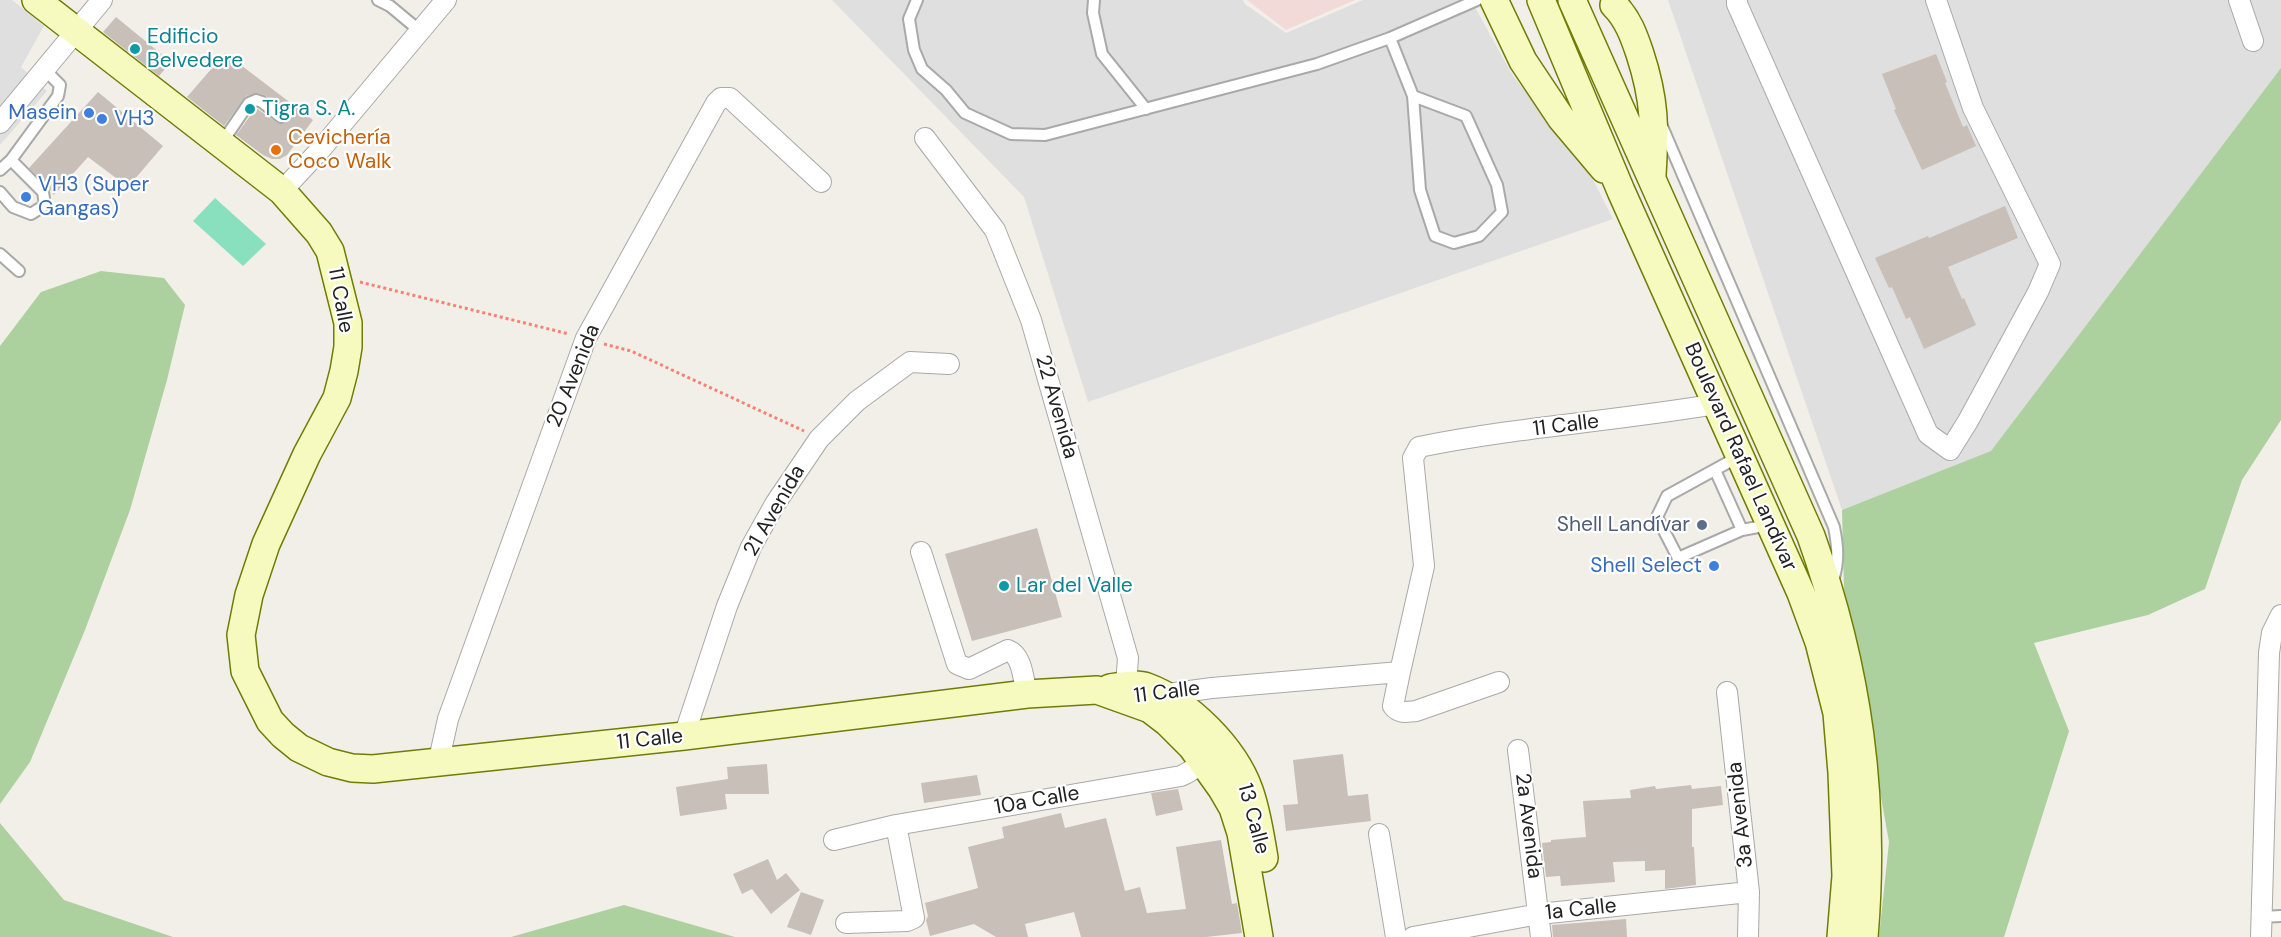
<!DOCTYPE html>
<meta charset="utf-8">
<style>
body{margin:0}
canvas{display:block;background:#f2efe9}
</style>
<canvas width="2281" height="937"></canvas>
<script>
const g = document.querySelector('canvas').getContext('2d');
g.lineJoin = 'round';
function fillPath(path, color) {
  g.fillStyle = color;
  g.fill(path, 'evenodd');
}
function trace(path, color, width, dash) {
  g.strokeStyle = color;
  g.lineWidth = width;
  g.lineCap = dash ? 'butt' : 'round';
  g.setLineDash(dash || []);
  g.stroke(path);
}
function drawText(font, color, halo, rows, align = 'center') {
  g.font = font + ' "DM Sans",sans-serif';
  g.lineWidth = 4.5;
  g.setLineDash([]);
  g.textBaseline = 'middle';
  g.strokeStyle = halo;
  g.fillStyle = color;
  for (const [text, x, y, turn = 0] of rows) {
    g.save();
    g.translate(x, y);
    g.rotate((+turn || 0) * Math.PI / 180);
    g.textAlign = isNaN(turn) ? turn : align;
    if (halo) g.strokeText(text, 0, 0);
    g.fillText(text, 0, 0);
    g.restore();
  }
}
fillPath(new Path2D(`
 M0,0H12L44,26L21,67L47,91L0,145Z
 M832,0H1243L1245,4L1286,33L1363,0H1471L1513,76L1587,168L1613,219L1088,402L1024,197Z
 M1668,0H2281V71L1991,452L1842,510Z`), '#e0dfdf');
fillPath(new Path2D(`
 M1247,0H1355L1286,30Z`), '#f2dad9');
fillPath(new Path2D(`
 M2281,68V420L2242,480L2205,589L2148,615L2034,643L2069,731L2004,937H1879L1889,842L1844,590L1842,510L1991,451Z
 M101,271L164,278L185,305L167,380L130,510L85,630L30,762L0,804V346L41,292Z
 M0,823L64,900L173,937H0Z
 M624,905L735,937H511Z`), '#add19e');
fillPath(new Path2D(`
 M215,198L266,244L243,266L193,221Z`), '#88e0be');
fillPath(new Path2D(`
 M116,17L171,62L159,76L103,32Z
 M225,53L313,120L287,155L280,159H272L263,155L236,135L256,108L279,124L287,121L288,117L286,112L266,96L258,93L246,96L224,126L187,97Z
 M1936,54L1947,82L1945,83L1963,127L1967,125L1976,146L1922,170L1894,110L1896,109L1882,74Z
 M98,92L163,146L128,187L88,157L54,195L48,187L29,168Z
 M2005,206L2018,238L1948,267L1962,299L1964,298L1976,325L1924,349L1910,317L1906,319L1892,287L1889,288L1875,258L1928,236L1929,238Z
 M1037,528L1062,617L972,641L945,554Z
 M1343,754L1348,796L1368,794L1371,821L1286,831L1283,805L1298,804L1293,760Z
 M767,764L769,794H725L727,809L680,816L676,787L728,779L727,767Z
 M977,775L981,795L924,803L921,783Z
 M1691,785L1692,789L1721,786L1723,805L1692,809V847H1694L1696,885L1665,889V870L1645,871V861L1613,862L1615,882L1561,886L1560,876L1546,877L1542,843L1551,842V840L1586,837L1583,801L1631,798L1630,790L1655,786L1656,789Z
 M1178,789L1183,810L1156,816L1151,793Z
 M1061,813L1065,828L1106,818L1125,891L1140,887L1147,913L1186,909L1176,847L1221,840L1232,904L1237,903L1242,933L1206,937H1081L1074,912L1025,924L1028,937H996L974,924L930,936L926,920L928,916L925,903L978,888L968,847L1004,838L1002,827Z
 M768,859L777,880L786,873L800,890L771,914L752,889L742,894L733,874Z
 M801,892L824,900L811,935L787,927Z
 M1626,919L1627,937H1553L1552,925Z`), '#c7bfb8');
const lane = new Path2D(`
 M378,0L390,6L420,31
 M917,0L909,19L914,50L922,69L946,90L965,113L1011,134L1045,135L1317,64L1390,38L1477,0
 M1094,0L1093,13L1102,54L1146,109
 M1390,38L1413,96L1420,190L1435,236L1454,243L1479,236L1502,212L1497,185L1466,116L1413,96
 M1661,124L1834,527C1838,547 1839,561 1833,581
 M221,144L249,103L256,100L262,102L281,117
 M0,170L11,160L58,96L60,85L45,70
 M0,192L13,207L31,214L45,205L43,192L11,160
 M0,254L19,271
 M1738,457L1667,496L1657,517L1678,558L1742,530L1769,525
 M1715,470L1742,530
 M2262,917L2281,916`);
const street = new Path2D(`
 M1737,0V4L1928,434L1950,450L1968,421L2038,292L2050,264L1973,108L1936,0
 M2239,0L2253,41
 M0,123L102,0
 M925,138L995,230L1031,320L1128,658L1126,685L1129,696
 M282,191L321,149L446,0
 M921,552L957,664L969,669L1008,650C1023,656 1023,680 1027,694
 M1400,672L1393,706C1399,714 1406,712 1416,711L1499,682
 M1727,692L1749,892L1748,937
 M1160,695L1212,688L1400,672L1424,566L1413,458L1419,447C1517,427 1617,421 1716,404
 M684,736L727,606L751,547L775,504L819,439L857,401L910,362L949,364
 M1518,750L1541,937
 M438,764L448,719L586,338L716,103L721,98H730L821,182
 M1379,834L1396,937
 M834,840L896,825L1181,776C1194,770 1201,764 1207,751
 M846,923L907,921L914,918L896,825
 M1413,937L1539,914L1749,892
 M2261,937L2269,653L2272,633L2281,615`);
const secondary = new Path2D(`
 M36,0L282,191L319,233L330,251L348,323V347L344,371L337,398L307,454L266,544L249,595L241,635L245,671L270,721L283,735L299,748L328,762L352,768L373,769L684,736L1027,694L1097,690L1150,709L1167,722L1192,747L1222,789L1233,808L1241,833L1259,937
 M1494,0L1523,61L1561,118L1604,169
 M1541,0L1621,191L1801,593L1819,642L1837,713L1842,773L1846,876L1841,937
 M1572,0L1811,536C1858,668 1876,797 1864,937
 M1614,5C1628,19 1634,36 1640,54C1655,100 1655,127 1652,175
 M1110,688C1122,686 1136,683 1147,687C1188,702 1234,748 1249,790C1257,812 1260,835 1264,858`);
trace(lane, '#a9a9a9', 14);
trace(street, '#a9a9a9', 22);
trace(secondary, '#707d05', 30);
trace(new Path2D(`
 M360,282L569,334
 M604,344L631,351L804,431`), '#fa8072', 3, [3, 3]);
trace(lane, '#fff', 10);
trace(street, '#fff', 20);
trace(secondary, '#f7fabf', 27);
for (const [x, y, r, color] of [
 [135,49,6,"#0f9aa8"],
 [250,109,6,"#0f9aa8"],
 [89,113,6,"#3f7fe0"],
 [102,119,6,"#3f7fe0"],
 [276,150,6,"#e8710a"],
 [26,197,6,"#3f7fe0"],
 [1702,525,6,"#5c6f8a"],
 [1714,566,6,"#3f7fe0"],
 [1004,586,6,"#0f9aa8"]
]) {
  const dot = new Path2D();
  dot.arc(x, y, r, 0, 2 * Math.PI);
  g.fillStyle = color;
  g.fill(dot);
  trace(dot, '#fff', 2);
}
drawText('21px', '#0d838f', '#fff', [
 ["Edificio",147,37],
 ["Belvedere",147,61],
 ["Tigra S. A.",262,109],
 ["Lar del Valle",1016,586]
], 'left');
drawText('21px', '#366cbe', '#fff', [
 ["Masein",77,113],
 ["VH3",114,119,"left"],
 ["VH3 (Super",38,185,"left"],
 ["Gangas)",38,209,"left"],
 ["Shell Select",1702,566]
], 'right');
drawText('21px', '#c56008', '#fff', [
 ["Cevichería",288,138],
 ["Coco Walk",288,162]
], 'left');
drawText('21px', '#222', '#fff', [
 ["11 Calle",340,300,80],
 ["20 Avenida",574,376,-68],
 ["22 Avenida",1056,407,74],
 ["11 Calle",1566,426,-7],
 ["Boulevard Rafael Landívar",1740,457,66],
 ["21 Avenida",775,511,-60],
 ["11 Calle",1167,693,-7],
 ["11 Calle",650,740,-6],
 ["10a Calle",1037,801,-10],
 ["3a Avenida",1741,815,-96],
 ["13 Calle",1253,819,75],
 ["2a Avenida",1528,826,83],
 ["1a Calle",1581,910,-6]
]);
drawText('21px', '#4e5e75', '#fff', [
 ["Shell Landívar",1690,525]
], 'right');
</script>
